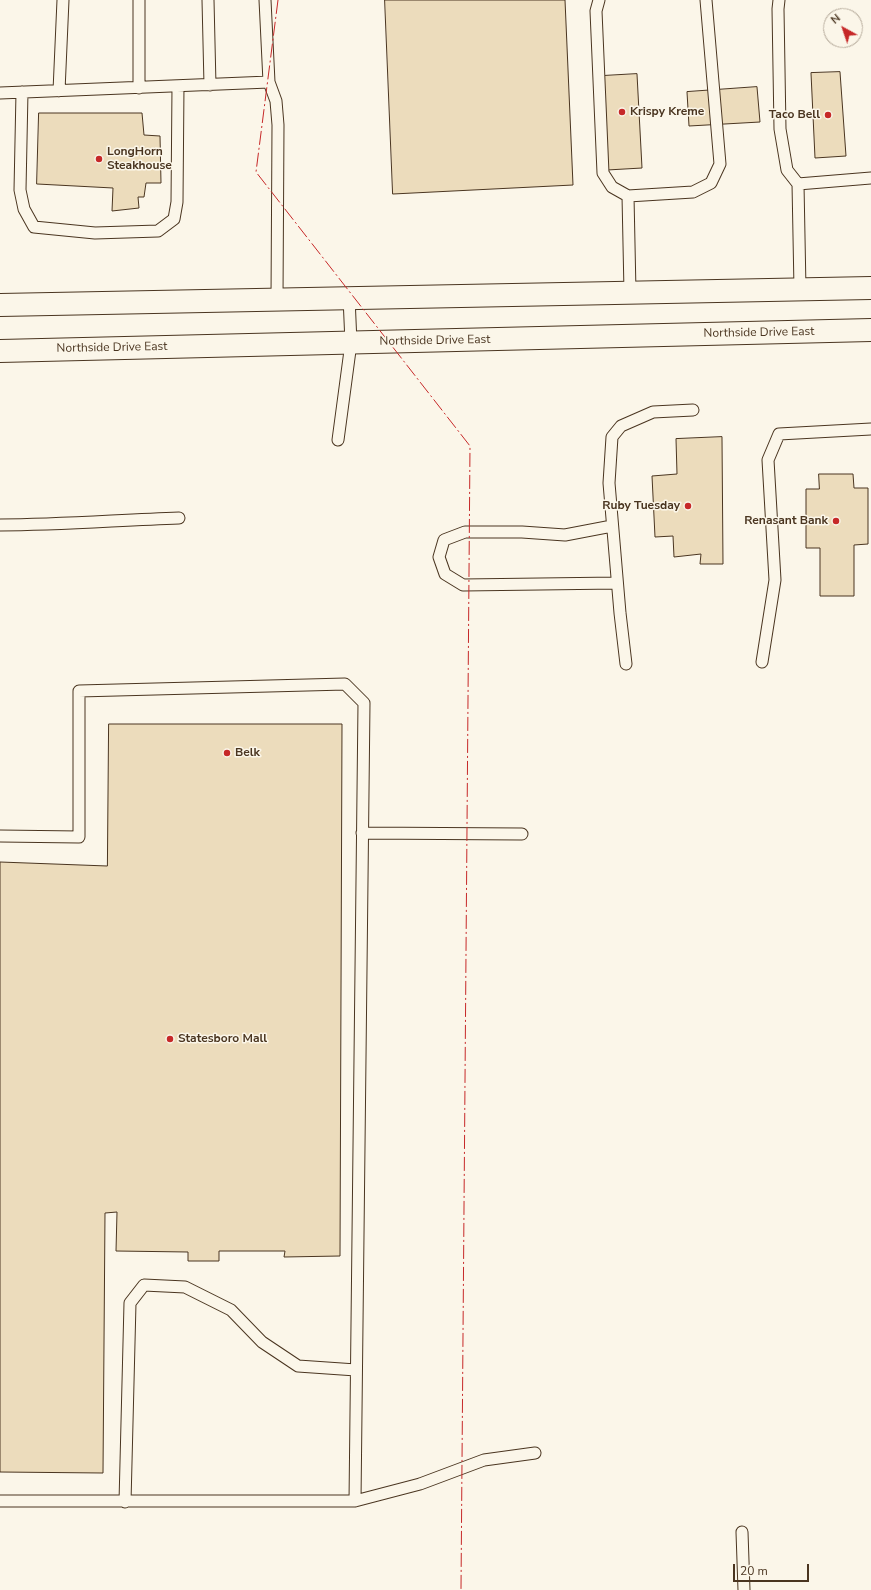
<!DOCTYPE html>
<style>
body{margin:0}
#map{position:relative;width:871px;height:1590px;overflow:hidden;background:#fbf6e9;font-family:"Nunito Sans",sans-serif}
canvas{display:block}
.north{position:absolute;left:823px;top:8px;width:40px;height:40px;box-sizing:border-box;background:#fbf6e9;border:1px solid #b4a999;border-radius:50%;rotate:320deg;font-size:11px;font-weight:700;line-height:16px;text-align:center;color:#4a3520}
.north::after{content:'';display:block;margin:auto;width:14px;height:18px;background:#c62828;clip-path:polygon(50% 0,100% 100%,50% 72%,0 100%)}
.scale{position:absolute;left:733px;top:1564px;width:76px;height:18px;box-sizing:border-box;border:2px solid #4a3520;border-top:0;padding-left:5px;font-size:12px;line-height:14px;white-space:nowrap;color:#4a3520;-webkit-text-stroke:3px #fbf6e9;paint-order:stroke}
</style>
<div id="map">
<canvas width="871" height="1590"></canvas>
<div class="north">N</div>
<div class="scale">20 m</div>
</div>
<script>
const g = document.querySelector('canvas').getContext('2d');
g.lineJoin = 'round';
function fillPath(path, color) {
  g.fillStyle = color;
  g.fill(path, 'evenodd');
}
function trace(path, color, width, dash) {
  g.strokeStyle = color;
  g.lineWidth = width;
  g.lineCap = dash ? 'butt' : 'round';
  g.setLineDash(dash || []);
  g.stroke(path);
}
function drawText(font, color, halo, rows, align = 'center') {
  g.font = font + ' "Nunito Sans",sans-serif';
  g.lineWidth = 3;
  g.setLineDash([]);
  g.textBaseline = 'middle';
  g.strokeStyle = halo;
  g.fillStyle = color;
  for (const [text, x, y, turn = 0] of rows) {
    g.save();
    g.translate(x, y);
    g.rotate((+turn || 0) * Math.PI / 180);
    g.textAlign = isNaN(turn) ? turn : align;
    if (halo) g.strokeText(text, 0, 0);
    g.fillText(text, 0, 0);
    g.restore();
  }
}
const building = new Path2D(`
 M385,0H565L573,185L393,194Z
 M840,72L846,156L815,158L811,73Z
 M637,74L642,168L607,170L602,76Z
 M757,87L760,122L689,126L687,92Z
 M39,113H142L144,135L160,136L161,183H146L144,197H138L139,208L112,211L113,188L37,184Z
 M722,437L723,564H700L701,554L674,557L673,536L655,537L652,476L677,474L676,439Z
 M819,474H853L854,488H868V544L854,545V596H820V548H806V489H819Z
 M109,724H342L340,1256L284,1257L285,1251H219V1261H188V1252L116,1251L117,1212L105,1213L103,1473L0,1472V862L107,866Z`);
fillPath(building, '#ecdcbc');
trace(building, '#4a3520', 1);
const lane = new Path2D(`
 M139,0V88
 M208,0L210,85
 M599,0L596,11L603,173L612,187L628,196L693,192L711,183L720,164L706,0
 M779,0L778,9L780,129L787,170L798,184L800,289
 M269,82L276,101L278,125L277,298
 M59,91L63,0
 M22,92L20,190L24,209L34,227L95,233L158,231L174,219L177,202L178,86
 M0,93L269,82L265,0
 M798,184L871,178
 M628,196L630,292
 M338,440L351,343L349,297
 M0,525C60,525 119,520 179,518
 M612,526L565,535L522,532H465L444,540L439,557L445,574L463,585L617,583
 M762,662L775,580L768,460L779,434L871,429
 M626,664L620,613L609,483L612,437L621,426L653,412L693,410
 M362,833L522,834
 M0,836L79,837V691L345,684L364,703L355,1501H0
 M355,1501L420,1484L484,1460L535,1453
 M125,1502L130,1303L144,1285L185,1287L231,1310L262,1342L298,1366L356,1370
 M742,1532L744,1590`);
const primary = new Path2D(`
 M0,305L871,288
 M0,351L871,330`);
trace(lane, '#4a3520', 13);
trace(primary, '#4a3520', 24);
trace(lane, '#fbf6e9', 11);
trace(primary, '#fbf6e9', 22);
trace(new Path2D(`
 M278,0L256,172L470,446L461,1590`), '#c62828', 1, [14, 3, 2, 3]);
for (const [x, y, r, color] of [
 [622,112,4,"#c62828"],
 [828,115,4,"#c62828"],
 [99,159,4,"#c62828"],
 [688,506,4,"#c62828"],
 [836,521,4,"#c62828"],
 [227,753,4,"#c62828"],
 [170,1039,4,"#c62828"]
]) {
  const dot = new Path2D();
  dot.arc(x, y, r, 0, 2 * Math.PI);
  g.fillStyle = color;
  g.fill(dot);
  trace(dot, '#fbf6e9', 1.5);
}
drawText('bold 12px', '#4a3520', '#fbf6e9', [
 ["Krispy Kreme",630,112],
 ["Taco Bell",820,115,"right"],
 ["LongHorn",107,152],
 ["Steakhouse",107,166],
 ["Ruby Tuesday",680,506,"right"],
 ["Renasant Bank",828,521,"right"],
 ["Belk",235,753],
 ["Statesboro Mall",178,1039]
], 'left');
drawText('12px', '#4a3520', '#fbf6e9', [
 ["Northside Drive East",759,333,-1],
 ["Northside Drive East",435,341,-1],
 ["Northside Drive East",112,348,-1]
]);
</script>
